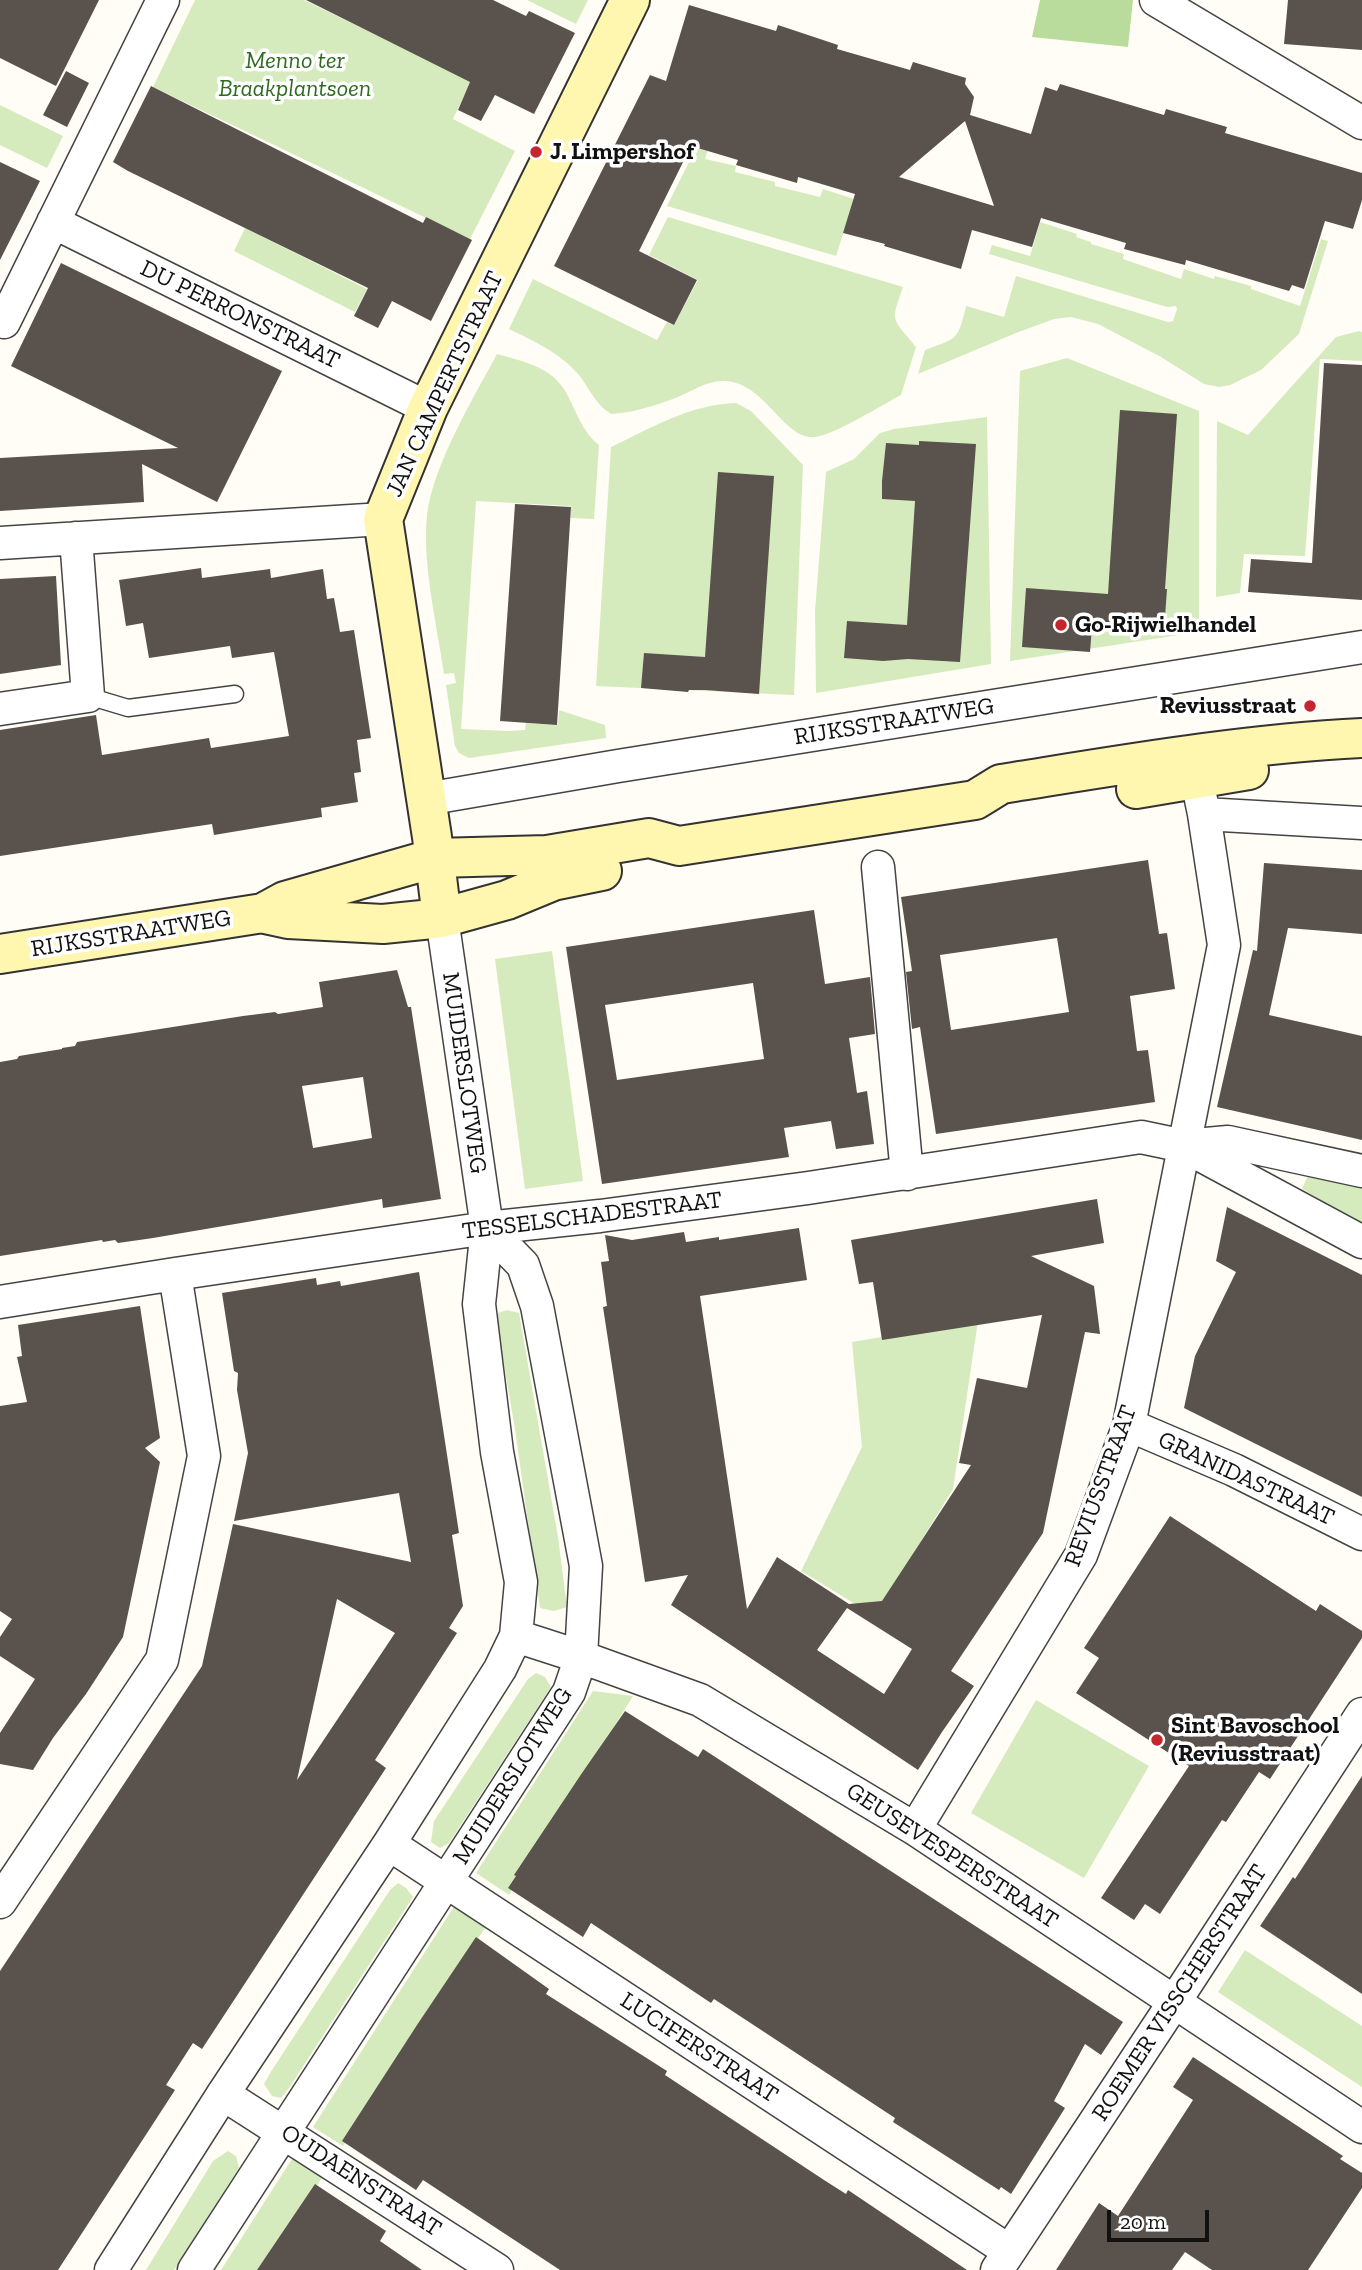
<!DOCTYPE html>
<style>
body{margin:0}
#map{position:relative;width:1362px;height:2270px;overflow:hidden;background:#fffdf5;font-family:"Zilla Slab",serif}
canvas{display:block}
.scale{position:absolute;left:1107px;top:2210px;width:102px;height:32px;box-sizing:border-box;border:4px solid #111;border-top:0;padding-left:9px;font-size:21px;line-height:24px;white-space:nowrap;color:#111;-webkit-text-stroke:5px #fff;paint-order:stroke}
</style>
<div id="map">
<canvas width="1362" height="2270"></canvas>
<div class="scale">20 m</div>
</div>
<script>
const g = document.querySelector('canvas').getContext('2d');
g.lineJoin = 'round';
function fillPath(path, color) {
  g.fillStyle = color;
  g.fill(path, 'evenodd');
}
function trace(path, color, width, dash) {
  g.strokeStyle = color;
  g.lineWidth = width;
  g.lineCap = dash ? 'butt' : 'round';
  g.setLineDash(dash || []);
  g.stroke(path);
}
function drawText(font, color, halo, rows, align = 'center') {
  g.font = font + ' "Zilla Slab",serif';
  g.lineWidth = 7;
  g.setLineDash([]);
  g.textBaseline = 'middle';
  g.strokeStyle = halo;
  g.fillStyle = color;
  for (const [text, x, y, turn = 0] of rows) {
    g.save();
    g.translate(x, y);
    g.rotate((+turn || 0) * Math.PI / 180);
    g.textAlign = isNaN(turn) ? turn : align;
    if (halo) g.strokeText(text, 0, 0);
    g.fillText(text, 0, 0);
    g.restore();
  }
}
fillPath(new Path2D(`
 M195,0H304L471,81L453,119L515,151L470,239L153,87Z
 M527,0H588L576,24Z
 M0,105L63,136L47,168L0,145Z
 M716,108L720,110L705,159L736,166L735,172L775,182V186L820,197L823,189L854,199L836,256L667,206Z
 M668,217L903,287C890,324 892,317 916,347L901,395C882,405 834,435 815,437C784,441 764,380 723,381C705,381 689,393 673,399C654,406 631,413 611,414C596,405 589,388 579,375C560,353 534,341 509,329L533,279L657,340L667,322L674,325L698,280L649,255Z
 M1040,222L1077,234L1076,237L1091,242V244L1124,254L1123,259L1181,279L1184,269L1214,279L1215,276L1251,286V289L1300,306L1321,239L1328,241L1299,334L1261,370L1230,385L1219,387L1204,384L1161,357L1098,324L1071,317L1054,319L1016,333L918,374L925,350C957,338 958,341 966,306L1004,317L1016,276L1168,322L1173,321L1177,309L1176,306L1167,307L989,254L992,245L1030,256Z
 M245,228L367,289L355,312L234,251Z
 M1359,331L1362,332V361L1320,359L1305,556L1244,554L1240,593L1216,597L1217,421L1248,435L1336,337Z
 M497,354C521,361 549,366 564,389C575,407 581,431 599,445L594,519L571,518V506L476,501L461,729L509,731L525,730L526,723L558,725L559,710L605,725L606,738L469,758L459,753L455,746L446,685L456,683L454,673L444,674C437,625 422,564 427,515C433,465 473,399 497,354Z
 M1067,358L1199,411V632L1010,661L1020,371Z
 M736,403L751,411L803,465L794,695L596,686L611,447C651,428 691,404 736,403Z
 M987,417L991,664L816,693L815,611L826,472L854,459L880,433L894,429Z
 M552,951L583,1181L525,1189L495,959Z
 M1309,1173L1362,1184V1224L1302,1189Z
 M507,1310L519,1313L558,1537L567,1607L554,1611L540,1608L515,1429L497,1323L498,1313Z
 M978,1321L953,1489L875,1616L801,1571L862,1447L852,1342Z
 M536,1673L545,1677L551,1687L449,1843L440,1848L431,1842L434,1821L528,1679Z
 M593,1691L633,1696L509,1895L476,1873Z
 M1036,1700L1149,1766L1084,1878L971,1813Z
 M398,1883L406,1888L413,1897L289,2088L281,2098L272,2096L264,2084L272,2070L390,1890Z
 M462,1894L494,1914L343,2146L313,2127Z
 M1245,1950L1362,2026V2087L1218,1992Z
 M299,2148L329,2167L262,2270H221Z
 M228,2151L236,2156L239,2168L174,2270H146L213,2161Z`), '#d5ebbd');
fillPath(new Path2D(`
 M1040,0H1133L1128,47L1032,37Z`), '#b9dc9c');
fillPath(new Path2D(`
 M0,0H99L56,86L0,58Z
 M306,0H493L526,16L529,11L575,33L534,114L495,95L481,121L458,110L470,82Z
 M1288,0H1362V50L1284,44Z
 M689,5L776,31L778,25L838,45L837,49L910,70L913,62L966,78L965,84L974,97L970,115L1031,134L1045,87L1057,91L1060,84L1164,115L1166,109L1227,127L1225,133L1362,173V200L1353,229L1325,221L1304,289L1292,285L1289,291L1186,260L1185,265L1124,249L1126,243L1041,218L1032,247L972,230L961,269L884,246L885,244L843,233L855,194L798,177L797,183L736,165L738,160L691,146L639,251L697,280L674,325L554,266L650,75L666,81ZM965,121L994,206L899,177Z
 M66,71L89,83L67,127L43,115Z
 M151,86L423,223L426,217L472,240L431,321L392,301L378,328L354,316L368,288L128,171L113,162Z
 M0,162L40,181L0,260Z
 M61,263L282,371L217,502L142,464L144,502L0,511V458L178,448L11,366Z
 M1324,363L1362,365V600L1248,592L1251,559L1312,563Z
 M1120,410L1177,414L1165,589H1167L1164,631L1092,627L1090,652L1022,647L1026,588L1108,594Z
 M919,441L976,444L960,662L908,659L883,661L844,658L847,621L907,625L915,501L882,499V481L886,443L919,445Z
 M718,472L774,476L759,694L705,690H689L688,692L641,688L644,653L705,657Z
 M515,504L571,507L557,725L500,721Z
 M201,568L202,578L270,569L271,578L323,569L327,599L334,598L340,632L354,630L371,738L357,740L361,772L354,773L358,802L321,808L322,817L214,835L212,824L0,856V730L96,715L102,755L209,738L211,748L289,736L274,652L232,658L230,646L149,658L143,623L126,626L119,580Z
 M56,576L61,665L0,674V579Z
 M1148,860L1159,934L1167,933L1175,989L1130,996L1137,1051L1148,1050L1155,1102L936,1134L920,1027L912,1029L906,972L912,971L901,897ZM1057,938L1069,1012L951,1030L940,955Z
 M1264,863L1362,870V934L1288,928L1269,1015L1362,1036V1140L1217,1107L1253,950L1257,951Z
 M814,910L825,984L870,977L875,1034L849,1038L857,1093L867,1091L874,1144L836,1149L831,1121L784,1128L789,1157L602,1184L566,947ZM753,983L764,1059L617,1080L605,1005Z
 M397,970L408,1007H411L441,1199L383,1208L382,1199L153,1238L118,1243L115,1240L103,1242L102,1240L0,1256V1062L17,1059L19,1056L62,1049V1048L75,1046L77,1042L243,1016L275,1012L278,1014L323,1007L319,982ZM363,1077L372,1138L313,1148L302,1086Z
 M1097,1199L1104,1243L1031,1256L1094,1286L1100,1334L1085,1332L1043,1533L951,1671L974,1686L942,1732L918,1770L671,1605L688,1575L645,1582L603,1307L607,1306L601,1262L609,1261L605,1235L632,1240L684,1232L686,1242L719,1237V1240L799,1228L807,1280L700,1296L747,1609L777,1557L849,1604L882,1601L971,1465L959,1463L977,1378L1027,1388L1042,1315L882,1340L873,1282L859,1284L851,1240ZM847,1608L912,1649L884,1694L817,1650Z
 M1227,1207L1362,1275V1497L1184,1408L1195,1356L1236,1272L1216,1261Z
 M419,1272L459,1533L452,1535L463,1606L449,1628L457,1633L375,1760L386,1768L202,2049L193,2043L166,2085L175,2090L58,2270H0V1971L202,1666L233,1524L411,1562L399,1493L234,1521L248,1453L237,1390L238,1373L234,1371L222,1293L316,1278L317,1285L340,1281L341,1286ZM337,1599L395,1633L297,1780L321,1671Z
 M140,1306L160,1438L145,1448L160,1462L123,1637L86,1694L53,1738L33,1770L0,1764V1733L35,1679L0,1656V1637L12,1619L0,1611V1406L27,1402L17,1357L22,1356L18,1325Z
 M1170,1516L1316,1611L1320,1604L1362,1631V1638L1270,1779L1259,1772L1226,1822L1222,1820L1160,1914L1145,1904L1134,1920L1101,1898L1189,1766L1076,1693L1099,1658L1084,1648Z
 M625,1711L698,1757L703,1749L1123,2022L1101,2055L1085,2044L1054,2101L1065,2108L1011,2194L1001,2187L999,2190L915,2136L893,2122L895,2118L714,1999L711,2003L591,1923L583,1937L508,1888L516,1876L514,1875L582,1773Z
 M1362,1776V1994L1260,1926L1293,1877L1295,1879Z
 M476,1937L549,1989L546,1994L667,2071L665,2075L824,2180L846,2194L848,2190L967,2270H560L423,2180L416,2190L342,2141L417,2025Z
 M1193,2057L1343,2156L1340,2159L1362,2173V2188L1308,2270H1212L1185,2252L1172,2270H1056L1099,2203L1118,2216L1193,2100L1173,2087Z
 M315,2184L386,2231L380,2241L422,2270H257Z`), '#5a524d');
const lane = new Path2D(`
 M88,696L128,708L235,694`);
const street = new Path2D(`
 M1156,0L1362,123
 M53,222L428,408
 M4,322L163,0
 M0,543L383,519
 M0,709L88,696L76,538
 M426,799L618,766L1362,647
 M1204,814L1362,823
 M878,867L907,1174
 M1184,1146L1228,1142L1362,1171
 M0,1302L175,1274L487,1228L600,1216L808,1188L1141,1137L1184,1146L1362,1242
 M1129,1425L1234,1470L1362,1534
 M516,1636L581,1657L700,1700L915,1829L1362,2127
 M915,1829L1081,1555L1129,1425L1224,945L1204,814L1192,756
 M389,1844L1009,2251
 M0,1902L162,1660L204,1456L175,1274
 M223,2094L497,2270
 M111,2270L223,2094L389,1844L500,1669L516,1636L521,1582L497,1452L479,1304L487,1228L442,918
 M194,2270L569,1692L581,1657L586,1566L537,1306L523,1265L487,1228
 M997,2270L1175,2001L1362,1714`);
const secondary = new Path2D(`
 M1136,789L1249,770
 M265,914L288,919L383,924L442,918L507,900L553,881L602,871
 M442,918L432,837L383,519L428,408L630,0
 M0,954L263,913L285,901L435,858L547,855L649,838L679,846L975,800L1001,784C1121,765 1240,744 1362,738`);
trace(lane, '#444', 19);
trace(street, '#444', 35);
trace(secondary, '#333', 42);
trace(lane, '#fff', 16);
trace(street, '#fff', 32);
trace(secondary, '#fff6b0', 38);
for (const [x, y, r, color] of [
 [536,152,7,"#c4262e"],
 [1061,625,7,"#c4262e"],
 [1310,706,7,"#c4262e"],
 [1157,1740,7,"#c4262e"]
]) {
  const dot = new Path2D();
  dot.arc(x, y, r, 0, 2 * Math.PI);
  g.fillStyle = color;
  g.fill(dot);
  trace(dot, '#fff', 2.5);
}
drawText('italic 24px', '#2f6b1f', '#fff', [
 ["Menno ter",295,61],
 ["Braakplantsoen",295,89]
]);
drawText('bold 24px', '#111', '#fff', [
 ["J. Limpershof",550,152],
 ["Go-Rijwielhandel",1075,625],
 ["Reviusstraat",1296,706,"right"],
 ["Sint Bavoschool",1171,1726],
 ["(Reviusstraat)",1171,1754]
], 'left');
drawText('24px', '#111', '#fff', [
 ["DU PERRONSTRAAT",240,315,26],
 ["JAN CAMPERTSTRAAT",445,384,-65],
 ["RIJKSSTRAATWEG",894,722,-9],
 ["RIJKSSTRAATWEG",131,934,-9],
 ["MUIDERSLOTWEG",464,1073,82],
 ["TESSELSCHADESTRAAT",592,1216,-7],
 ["GRANIDASTRAAT",1246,1479,25],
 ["REVIUSSTRAAT",1101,1486,-70],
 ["MUIDERSLOTWEG",513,1776,-58],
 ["GEUSEVESPERSTRAAT",952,1856,33],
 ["ROEMER VISSCHERSTRAAT",1180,1993,-57],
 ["LUCIFERSTRAAT",699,2048,33],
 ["OUDAENSTRAAT",361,2181,33]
]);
</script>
